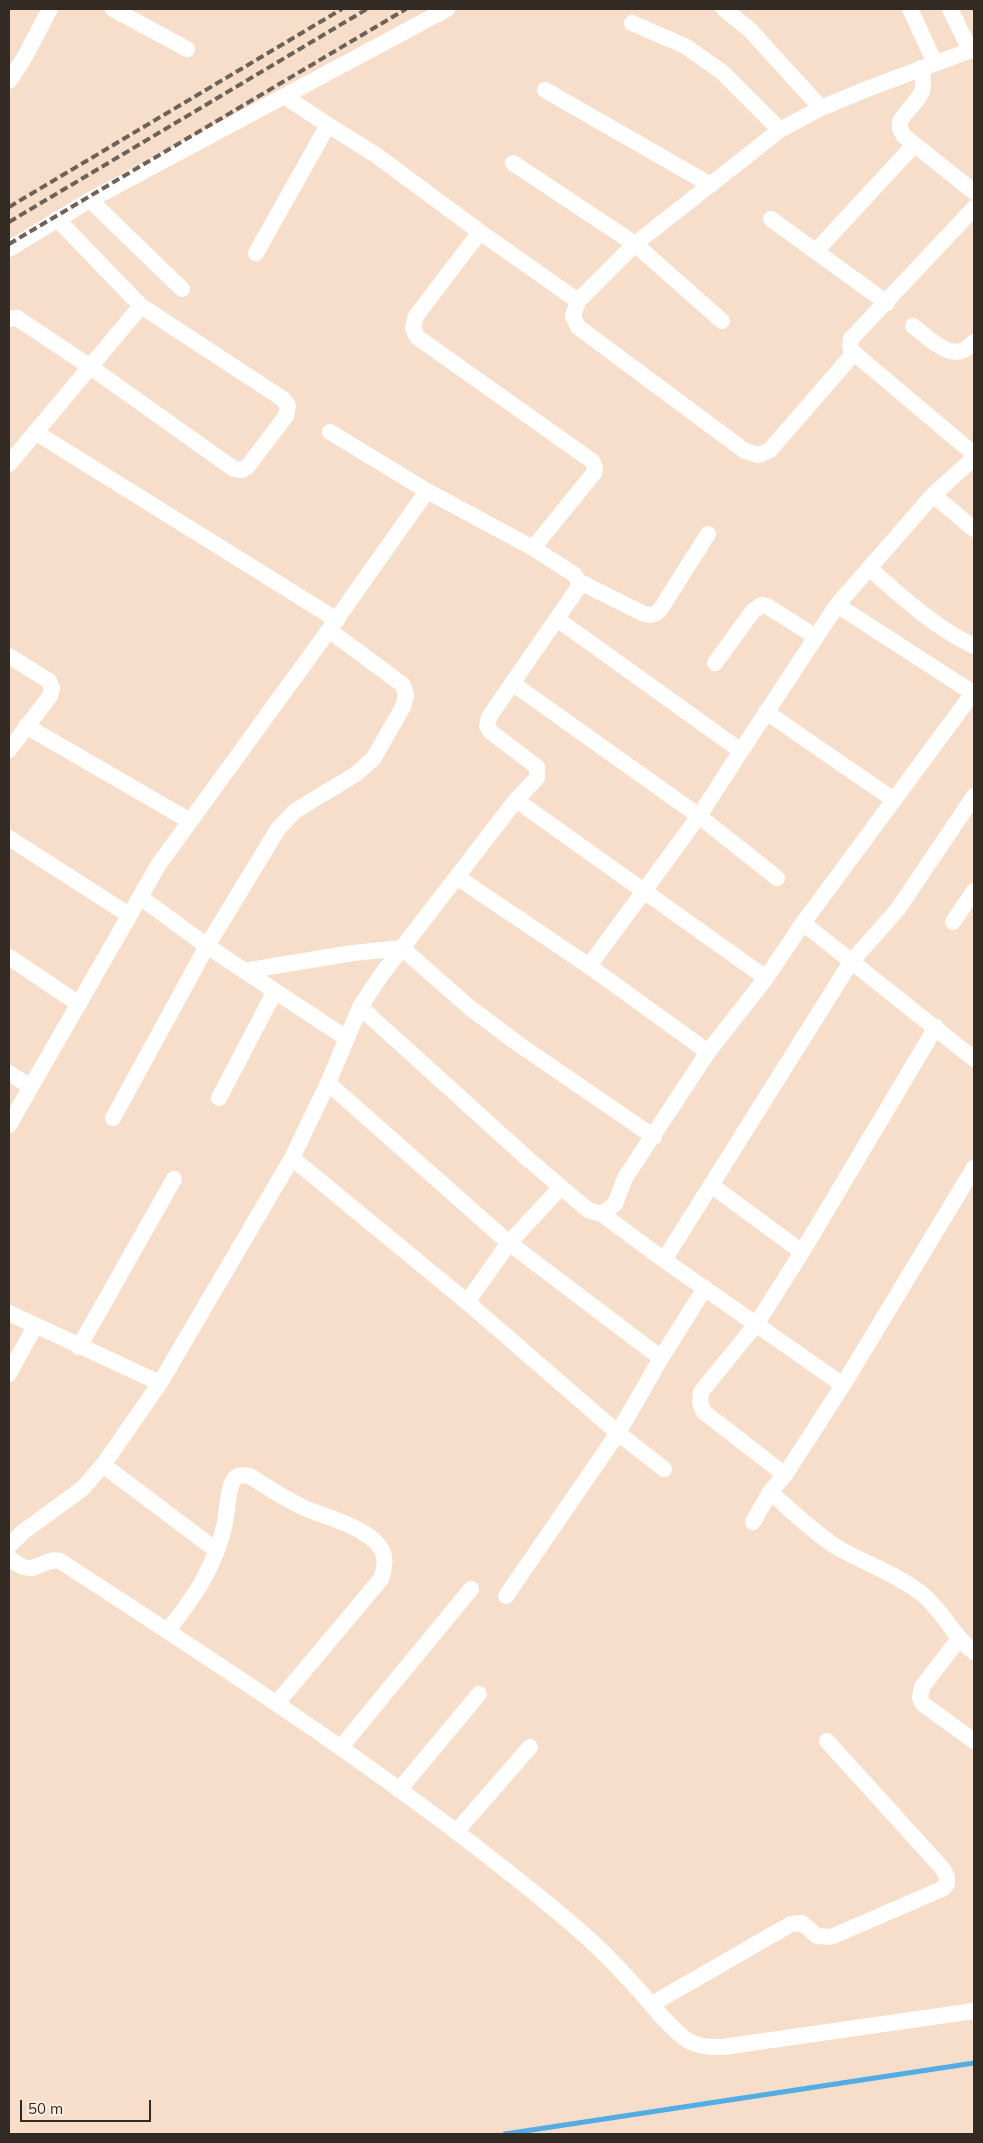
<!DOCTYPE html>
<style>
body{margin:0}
#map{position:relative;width:983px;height:2143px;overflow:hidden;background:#f6decb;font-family:Mulish,sans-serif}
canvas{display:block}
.frame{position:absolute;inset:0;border:10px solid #332a23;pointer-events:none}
.scale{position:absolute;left:20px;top:2100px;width:131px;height:22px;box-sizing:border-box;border:2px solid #332a23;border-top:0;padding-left:6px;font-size:15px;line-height:18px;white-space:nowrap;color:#332a23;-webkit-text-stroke:4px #fcede1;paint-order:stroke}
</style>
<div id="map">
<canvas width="983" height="2143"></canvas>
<div class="frame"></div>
<div class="scale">50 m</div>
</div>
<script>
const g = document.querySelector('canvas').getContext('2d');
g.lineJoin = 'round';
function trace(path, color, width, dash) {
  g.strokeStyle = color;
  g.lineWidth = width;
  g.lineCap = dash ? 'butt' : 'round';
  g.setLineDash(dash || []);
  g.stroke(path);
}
trace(new Path2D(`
 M505,2134L974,2063`), '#53ade4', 5);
trace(new Path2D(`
 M113,9L187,49
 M724,9L750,30L821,108
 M910,9L935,63
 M950,9L970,50
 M632,23L685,46L722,72L780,130
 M921,68C929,98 914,99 900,121V129L904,136L974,192
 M9,81L23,60L50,9
 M545,90L709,184
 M328,125L376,155L480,232
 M513,163L635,244L722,321
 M90,200L182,289
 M974,208L851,339L850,347L854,353L974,454
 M771,219L887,303
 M9,249L90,200L447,9
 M816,251L914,145
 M256,253L328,125L284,96
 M578,301L573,316L578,327L745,451L759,455L770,450L854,353
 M9,319L17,318L89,366L234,469L242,470L248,466L286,416L288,406L283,399L141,306L57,219
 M913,326C932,340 953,366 974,342
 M35,432L337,620
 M330,432L427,491L533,548
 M9,464L141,306
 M933,495L974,529
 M869,568C902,597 934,627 974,646
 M578,581L640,612C649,616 653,616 660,610L708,534
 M557,619L741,751L699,816L589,966
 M9,656L49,681L52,688L50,696L9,750
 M715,663L753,611L762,605L767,606L816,637
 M512,683L699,816L777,878
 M766,712L894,800
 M26,726L190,821
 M741,751L837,605L933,495L974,458
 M516,800L766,978
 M9,838L129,915
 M457,877L589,966L708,1052
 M140,897L159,864L329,630L427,491
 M953,922L974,891
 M803,923L974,1059
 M9,957L79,1004
 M244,971L353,953L402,948L469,1007L517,1043L654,1137
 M360,1007L528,1159L588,1210L602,1214L615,1204L625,1178L708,1052L766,978L803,923L973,693L837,605
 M9,1073L31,1087
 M328,1083L509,1243L561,1187
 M219,1098L275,991
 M113,1118L207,946L278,829L295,811L356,774L373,759L403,707L406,695L403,685L329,630
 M9,1125L140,897L207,946L346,1038
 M292,1158L467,1302L509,1243L661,1358L705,1288
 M711,1185L802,1252
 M602,1214L664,1260L843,1385
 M664,1260L851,962L898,909L974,796
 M467,1302L618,1433L664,1469
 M9,1313L160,1383
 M79,1347L174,1179
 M9,1374L35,1326
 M103,1465L216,1550
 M785,1475L704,1412L700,1403L701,1392L757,1323L802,1252L936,1027
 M770,1492C791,1510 812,1531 835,1546C863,1563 895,1573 921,1593C943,1610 952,1636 974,1652
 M753,1522L770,1492L785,1475L843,1385L974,1168
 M9,1546L23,1532L82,1489L103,1465L160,1383L292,1158L328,1083L360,1007L382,974L516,800L537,778V767L491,732L487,726L489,717L578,588V581L575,575L533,548L594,473L595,467L592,461L417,337L413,328L416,316L480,232L578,301L635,244L780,130L821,108L867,89L974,49
 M9,1558C13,1561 19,1565 24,1567C38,1572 45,1557 60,1561C231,1672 403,1783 560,1914C587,1936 612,1960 635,1986C652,2004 667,2026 687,2040C698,2047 711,2047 723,2047L974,2011
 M506,1596L618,1433L661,1358
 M167,1631C194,1598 216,1565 225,1523C227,1513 228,1485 235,1478C239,1474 245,1475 250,1476C268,1488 287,1500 307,1509C328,1518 378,1530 384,1556C386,1564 383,1572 381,1579L277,1703
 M959,1639L922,1687L920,1698L923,1704L974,1741
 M341,1747L471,1589
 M399,1790L479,1694
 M456,1832L530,1747
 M652,2004L791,1924L802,1923L817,1936L831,1937L942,1889L947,1884V1877L943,1869L827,1741`), '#fff', 16);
trace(new Path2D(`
 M9,207L342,9
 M9,222L367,9
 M9,244L406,9`), '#6e6156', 4, [8, 4]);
</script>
